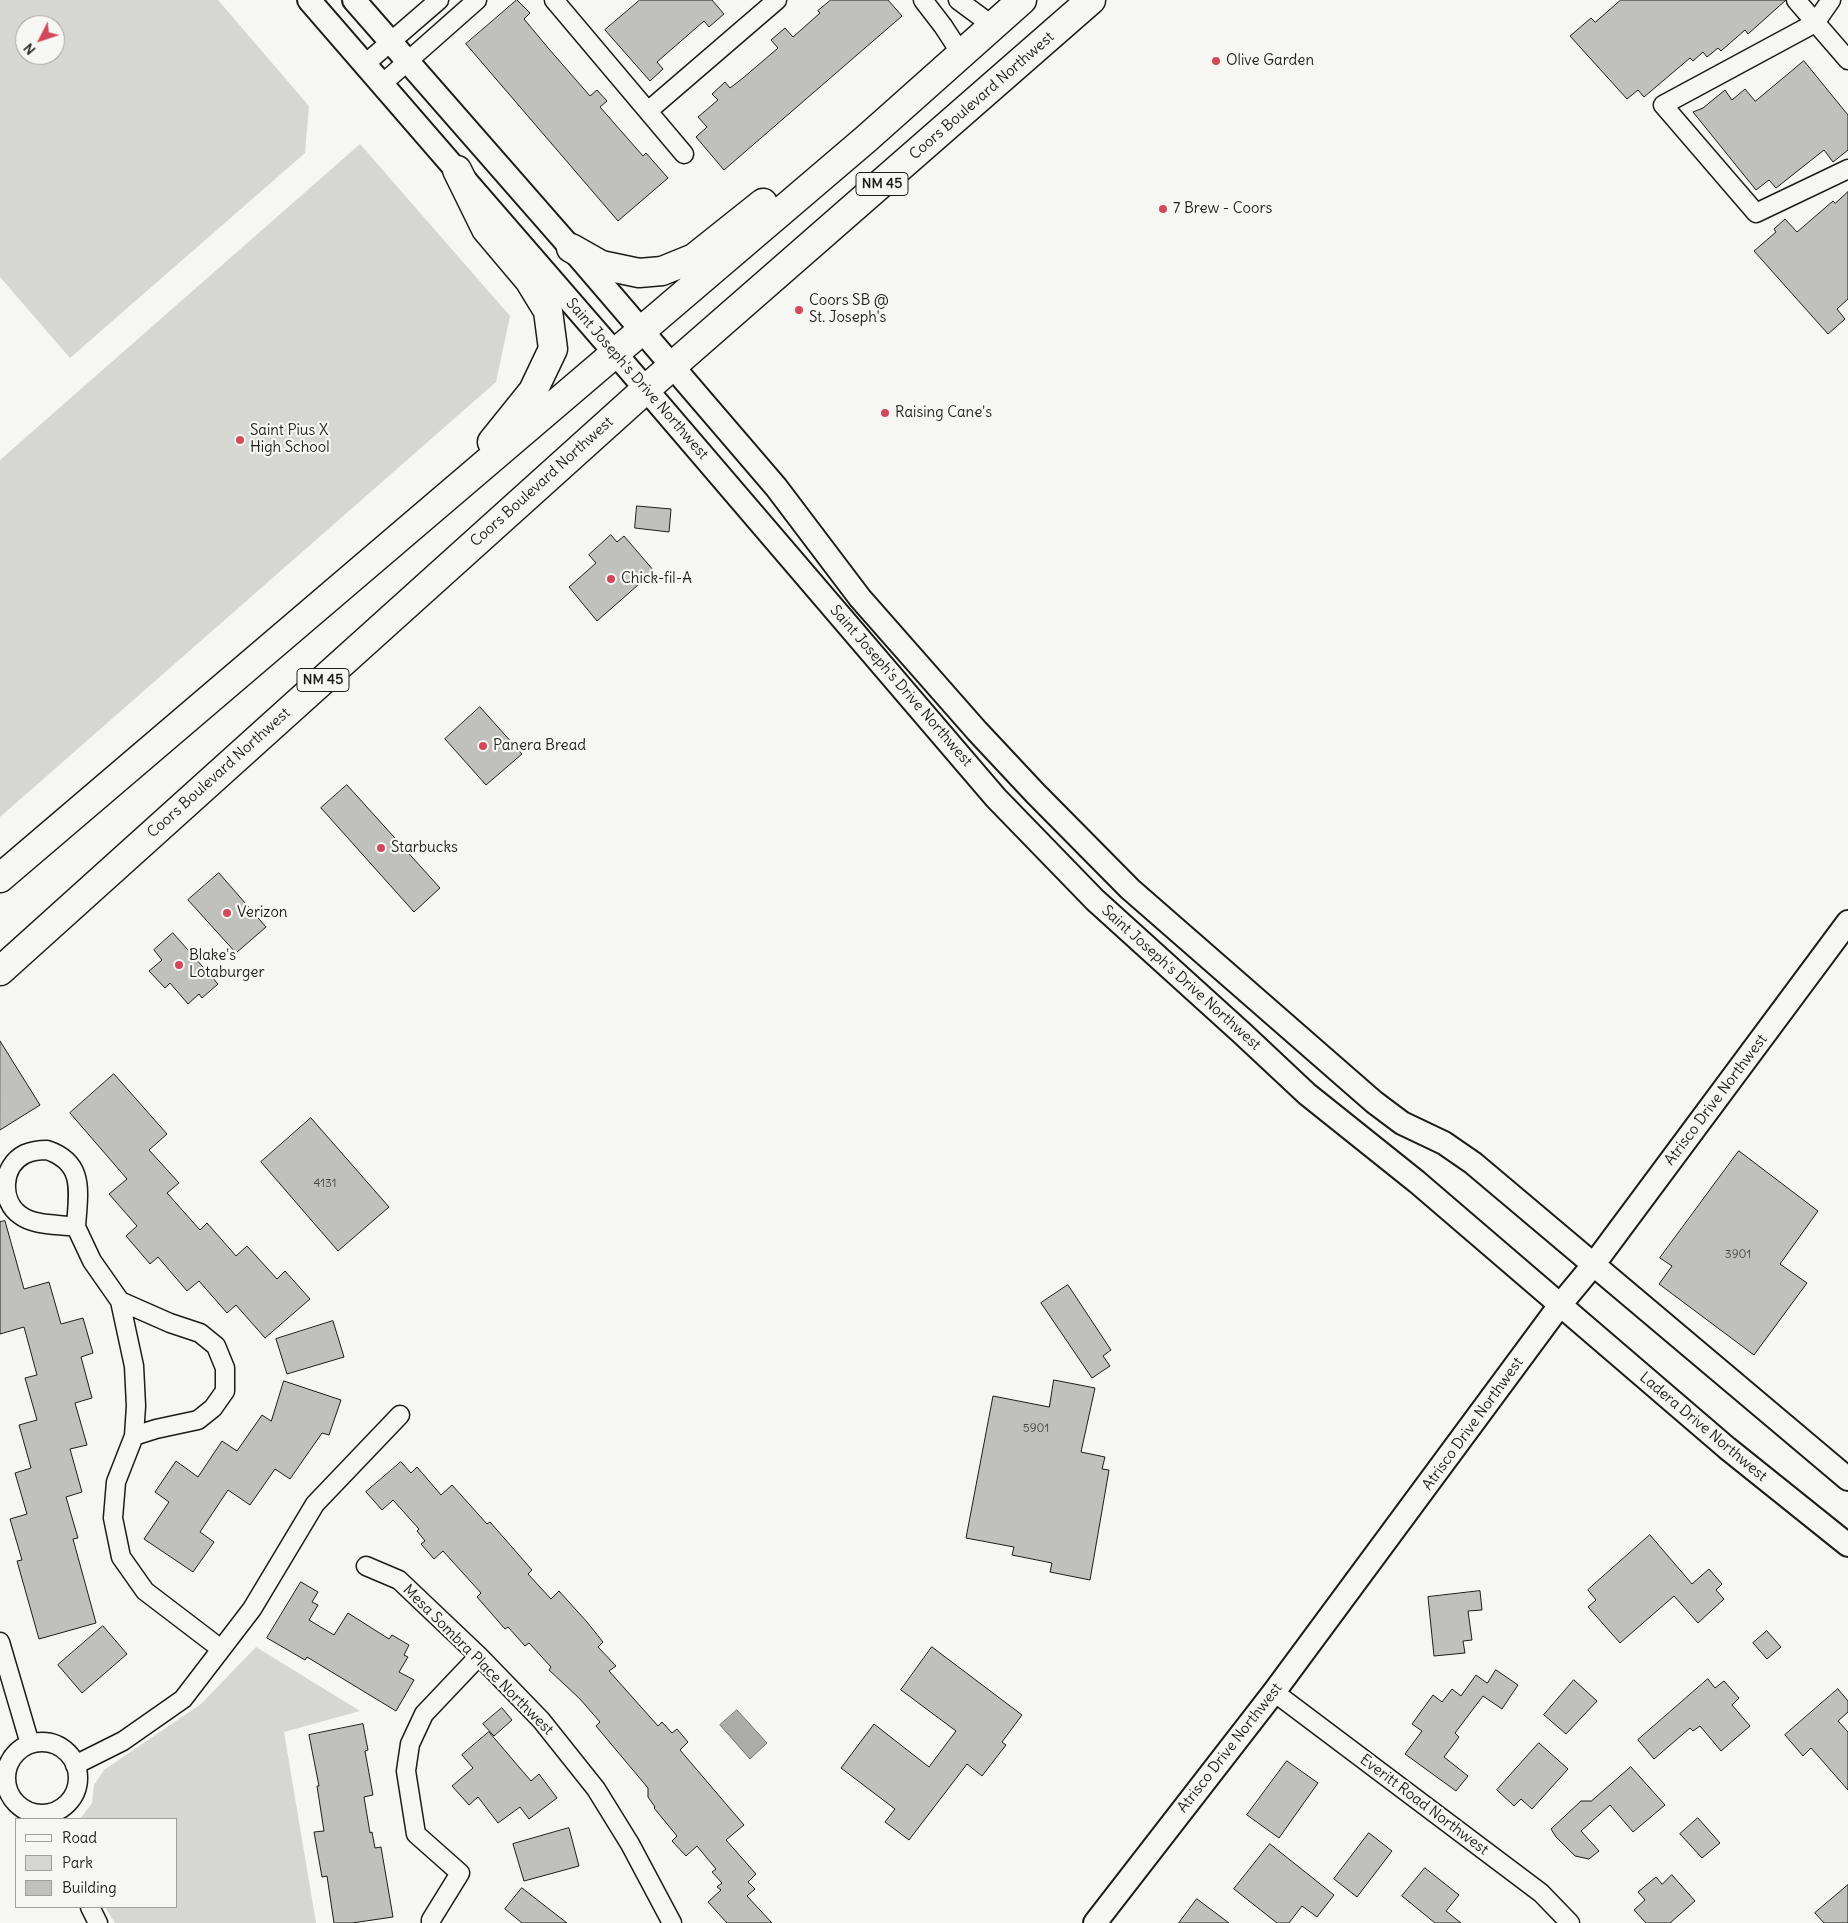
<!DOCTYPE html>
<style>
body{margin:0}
#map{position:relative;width:1848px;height:1923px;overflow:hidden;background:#f6f6f2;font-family:Delius,sans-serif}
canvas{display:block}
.legend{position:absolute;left:15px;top:1818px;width:162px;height:90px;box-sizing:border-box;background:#f6f6f2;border:1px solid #9f9f9c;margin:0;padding:6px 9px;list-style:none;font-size:15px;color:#1c1c1c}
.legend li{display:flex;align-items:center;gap:10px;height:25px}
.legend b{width:25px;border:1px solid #9f9f9c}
.north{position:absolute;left:15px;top:15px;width:50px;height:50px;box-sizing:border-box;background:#f6f6f2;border:1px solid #9f9f9c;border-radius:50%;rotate:229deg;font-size:14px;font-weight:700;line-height:20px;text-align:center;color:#1c1c1c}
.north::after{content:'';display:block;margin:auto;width:18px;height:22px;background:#d1495b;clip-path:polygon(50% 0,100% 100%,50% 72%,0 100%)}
</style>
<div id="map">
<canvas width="1848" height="1923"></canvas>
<ul class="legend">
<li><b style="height:6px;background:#f6f6f2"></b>Road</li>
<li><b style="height:14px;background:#d6d6d2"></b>Park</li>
<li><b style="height:14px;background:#c0c0bd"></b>Building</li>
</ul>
<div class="north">N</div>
</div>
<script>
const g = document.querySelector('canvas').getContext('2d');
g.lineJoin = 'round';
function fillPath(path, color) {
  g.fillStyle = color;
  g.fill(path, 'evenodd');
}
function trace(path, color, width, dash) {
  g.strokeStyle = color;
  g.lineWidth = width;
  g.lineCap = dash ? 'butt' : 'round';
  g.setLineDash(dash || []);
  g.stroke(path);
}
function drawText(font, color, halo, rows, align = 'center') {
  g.font = font + ' Delius,sans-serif';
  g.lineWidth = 4.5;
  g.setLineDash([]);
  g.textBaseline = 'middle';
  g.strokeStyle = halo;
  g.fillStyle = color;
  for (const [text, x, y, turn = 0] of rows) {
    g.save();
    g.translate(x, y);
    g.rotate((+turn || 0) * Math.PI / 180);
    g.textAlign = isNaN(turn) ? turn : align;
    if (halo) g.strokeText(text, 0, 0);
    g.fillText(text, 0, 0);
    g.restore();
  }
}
fillPath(new Path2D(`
 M0,0H218L309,106L305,153L70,358L0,277ZM25,25H55V55H25Z
 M360,144L510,316L496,382L0,817V460Z
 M256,1647L360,1711L284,1732L316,1923H115L105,1907H176V1819H80L92,1803L94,1785L104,1770L201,1704Z`), '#d6d6d2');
const water = new Path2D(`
 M737,1710L767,1743L750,1759L720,1725Z`);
fillPath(water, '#acaca9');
trace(water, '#727271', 1);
const building = new Path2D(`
 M517,0L530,13L524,19L549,49L590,96L597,90L607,101L600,107L643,156L646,153L668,178L618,221L466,44Z
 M640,0H712L724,14L709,27L704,21L657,62L663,69L650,81L605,30Z
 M831,0H888L902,16L724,170L696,137L707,127L698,117L718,100L712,94L725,82L730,88L743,78L778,48L771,40L785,28L793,37L820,13L818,11Z
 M1621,0H1786L1748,34L1745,30L1721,51L1718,48L1707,57L1703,52L1693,61L1690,58L1644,97L1638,90L1627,99L1570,36L1591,18L1595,22Z
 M1804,61L1848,115V150L1833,162L1824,150L1776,188L1769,180L1756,190L1693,112L1703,108L1725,90L1732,100L1745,89L1755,101Z
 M1848,192V299L1837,309L1845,319L1828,334L1754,251L1776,232L1774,229L1785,219L1797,232L1833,201L1835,203Z
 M637,506L671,509L669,532L635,528Z
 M611,535L617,542L624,536L654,571L597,621L569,587L596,563L589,555Z
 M480,707L522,754L486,785L445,739Z
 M347,785L440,888L414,912L321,808Z
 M219,873L266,927L236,953L188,900Z
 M173,933L218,984L202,998L199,994L188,1004L170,983L165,988L149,971L162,960L154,950Z
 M0,1041L40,1105L0,1130Z
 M114,1074L167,1134L149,1150L179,1183L167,1193L200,1230L207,1223L236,1256L247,1246L277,1279L285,1271L310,1299L265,1338L236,1305L227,1313L199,1281L187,1291L158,1257L150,1264L126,1236L137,1226L109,1194L127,1179L70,1113Z
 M311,1118L389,1207L338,1251L261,1162Z
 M1739,1151L1818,1211L1780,1264L1807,1283L1754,1355L1659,1284L1672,1266L1660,1258Z
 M5,1221L24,1289L49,1282L61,1324L83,1318L93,1353L81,1357L92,1398L75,1403L87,1445L70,1449L82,1492L66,1497L78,1538L73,1539L96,1623L39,1639L17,1561L22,1560L10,1519L27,1514L15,1473L31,1468L19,1425L37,1420L25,1378L37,1375L24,1327L0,1334V1222Z
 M1068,1285L1111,1350L1103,1356L1110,1366L1092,1378L1041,1303Z
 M333,1321L344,1357L287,1374L276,1339Z
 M1054,1380L1095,1388L1081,1452L1105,1457L1102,1469L1109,1470L1090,1580L1050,1572L1052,1563L1012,1555L1014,1547L966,1538L993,1396L1049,1407Z
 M284,1381L341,1400L329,1435L322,1433L290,1479L275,1469L250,1505L228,1490L200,1532L214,1542L193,1572L144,1539L169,1502L155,1492L176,1461L198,1477L222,1441L237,1451L262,1415L271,1421Z
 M401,1462L411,1473L417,1467L441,1495L452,1485L487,1524L490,1522L532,1570L528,1574L551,1599L559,1591L587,1622L603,1642L598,1647L616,1666L609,1671L658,1726L662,1722L672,1733L677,1729L688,1742L680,1750L744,1825L726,1840L756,1874L748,1882L755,1889L747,1896L772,1923H727L708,1902L721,1890L717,1887L722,1883L712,1872L716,1869L697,1846L686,1856L672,1841L677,1836L654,1808L655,1807L648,1797V1788L596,1726L600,1722L580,1699L549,1670L551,1667L529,1643L525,1646L508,1627L505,1629L477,1597L481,1593L443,1551L434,1559L421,1544L425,1541L417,1531L419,1529L393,1500L382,1510L366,1492Z
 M1650,1535L1692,1584L1709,1569L1722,1584L1716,1590L1724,1599L1698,1623L1674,1596L1620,1643L1588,1607L1596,1600L1588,1590Z
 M301,1582L318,1592L312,1602L318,1605L309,1620L334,1635L348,1613L389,1639L392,1635L409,1645L404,1655L408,1657L399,1672L414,1680L396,1711L307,1657L305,1660L267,1638Z
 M1480,1591L1482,1610L1468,1611L1472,1640L1463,1641L1465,1653L1434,1656L1428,1597Z
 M103,1626L127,1654L82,1693L58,1665Z
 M1767,1631L1781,1647L1767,1659L1753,1643Z
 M932,1647L1022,1715L1002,1742L1006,1745L982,1776L967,1764L909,1840L885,1822L895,1809L841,1768L874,1724L929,1767L956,1731L901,1690Z
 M1496,1670L1518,1685L1502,1709L1483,1696L1455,1733L1459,1737L1444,1757L1468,1776L1456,1791L1405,1754L1422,1731L1412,1724L1433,1695L1442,1702L1452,1689L1461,1696L1476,1675L1487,1683Z
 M1708,1679L1715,1688L1724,1681L1739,1698L1732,1705L1750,1726L1721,1751L1700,1726L1693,1731L1690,1728L1654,1759L1638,1740Z
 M1574,1680L1597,1701L1566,1734L1544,1715Z
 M1838,1689L1848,1701V1712L1838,1721L1848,1732V1790L1811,1748L1803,1756L1785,1735Z
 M502,1708L512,1720L494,1736L483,1724Z
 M363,1724L368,1750L365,1751L373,1795L364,1797L370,1833L372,1832L375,1848L381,1847L393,1917L352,1923H334L327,1876L322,1877L314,1832L324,1831L317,1786H319L309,1735Z
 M489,1732L531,1781L539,1774L557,1798L529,1819L520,1807L498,1823L478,1797L469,1805L452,1786L473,1768L462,1755Z
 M1539,1743L1568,1769L1532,1809L1521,1799L1514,1806L1497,1790Z
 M1287,1761L1318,1783L1279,1838L1247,1815Z
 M1631,1767L1665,1805L1633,1832L1610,1805L1581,1831L1599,1851L1589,1859L1575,1856L1556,1837L1551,1829L1581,1801H1591Z
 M1698,1818L1720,1843L1702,1858L1680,1834Z
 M569,1828L579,1866L524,1881L513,1844Z
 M1369,1833L1392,1851L1357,1897L1334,1879Z
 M1270,1844L1334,1895L1317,1917L1302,1906L1289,1923H1277L1234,1889Z
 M1425,1868L1459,1895L1446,1911L1461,1923H1435L1402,1896Z
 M1672,1875L1695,1901L1670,1923H1646L1634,1910L1645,1900L1638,1892L1656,1877L1662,1884Z
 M1848,1885V1923H1824L1815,1913Z
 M522,1888L567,1923H522L505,1909Z
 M1197,1899L1229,1923H1179Z`);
fillPath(building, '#c0c0bd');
trace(building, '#1c1c1c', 1);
const minor = new Path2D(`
 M554,0L684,154
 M923,0L943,26L962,55
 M958,0L993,26
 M1796,0L1848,60
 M1831,0L1815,23L1663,105L1756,213L1848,169
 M365,64L439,0
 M382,84L477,0
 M648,111L777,0
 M47,1150C86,1163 78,1193 76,1227C59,1224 34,1226 20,1215C0,1201 1,1166 25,1154C32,1151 39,1150 47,1150Z
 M76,1227L92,1261L120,1301L134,1366L136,1406L134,1436L116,1482L113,1518L121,1557L145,1591L221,1649
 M120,1301L170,1323L200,1333L216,1346L225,1368V1391L213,1408L198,1420L156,1429L134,1436
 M366,1566L399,1580L479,1656L541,1720L596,1789L630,1844L672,1923
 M0,1642L30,1744
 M1274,1692L1541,1893L1570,1923
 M6 1778a36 36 0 1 1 72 0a36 36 0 1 1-72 0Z
 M75,1765L123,1741L183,1699L252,1609L315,1504L400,1415
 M90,1907L98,1923
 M431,1923V1920L460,1873L416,1834L406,1771L410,1744L424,1714L479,1656`);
const tertiary = new Path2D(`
 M309,0L615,353L996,798L1095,900L1243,1034L1307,1094L1417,1182L1727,1448L1848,1545
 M354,0L571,248L776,487L860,598L977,731L1035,793L1130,889L1374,1102L1402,1123L1444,1143L1473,1163L1848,1479
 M1095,1923L1274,1692L1560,1305L1594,1264L1848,922`);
const primary = new Path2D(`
 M457,170L486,229L529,280L548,311L553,349L533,391L492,442
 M571,248L601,265L639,273L662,271L694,258L763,203
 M0,878L866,139L1022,0
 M0,971L646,389L1091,0`);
trace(minor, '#1c1c1c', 21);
trace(tertiary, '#1c1c1c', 26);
trace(primary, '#1c1c1c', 31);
trace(minor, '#f6f6f2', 18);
trace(tertiary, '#f6f6f2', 22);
trace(primary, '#f6f6f2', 28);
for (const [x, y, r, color] of [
 [1216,61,5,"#d1495b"],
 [1163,209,5,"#d1495b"],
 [799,310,5,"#d1495b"],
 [885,413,5,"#d1495b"],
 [240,440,5,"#d1495b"],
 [611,579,5,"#d1495b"],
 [483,746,5,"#d1495b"],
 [381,848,5,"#d1495b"],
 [227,913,5,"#d1495b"],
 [179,965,5,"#d1495b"]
]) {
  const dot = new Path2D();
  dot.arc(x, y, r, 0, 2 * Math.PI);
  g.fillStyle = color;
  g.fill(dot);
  trace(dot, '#f6f6f2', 2);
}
drawText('12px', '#454544', null, [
 ["4131",325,1184],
 ["3901",1738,1255],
 ["5901",1036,1429]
]);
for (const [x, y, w] of [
 [882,184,52],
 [323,680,52]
]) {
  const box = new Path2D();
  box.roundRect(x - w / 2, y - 11.5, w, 23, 4);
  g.fillStyle = '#f6f6f2';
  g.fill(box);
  trace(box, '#1c1c1c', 1);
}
drawText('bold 14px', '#1c1c1c', null, [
 ["NM 45",882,184],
 ["NM 45",323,680]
]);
drawText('15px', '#1c1c1c', '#f6f6f2', [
 ["Olive Garden",1226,61],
 ["7 Brew - Coors",1173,209],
 ["Coors SB @",809,301],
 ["St. Joseph's",809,318],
 ["Raising Cane's",895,413],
 ["Saint Pius X",250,431],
 ["High School",250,448],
 ["Chick-fil-A",621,579],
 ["Panera Bread",493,746],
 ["Starbucks",391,848],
 ["Verizon",237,913],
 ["Blake's",189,956],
 ["Lotaburger",189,973]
], 'left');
drawText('15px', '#1c1c1c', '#f6f6f2', [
 ["Coors Boulevard Northwest",982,96,-41],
 ["Saint Joseph's Drive Northwest",637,379,49],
 ["Coors Boulevard Northwest",542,482,-42],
 ["Saint Joseph's Drive Northwest",901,686,49],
 ["Coors Boulevard Northwest",219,773,-42],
 ["Saint Joseph's Drive Northwest",1181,978,42],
 ["Atrisco Drive Northwest",1716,1100,-53],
 ["Atrisco Drive Northwest",1473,1424,-54],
 ["Ladera Drive Northwest",1703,1427,40],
 ["Mesa Sombra Place Northwest",478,1660,45],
 ["Atrisco Drive Northwest",1230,1748,-52],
 ["Everitt Road Northwest",1424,1805,37]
]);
</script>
